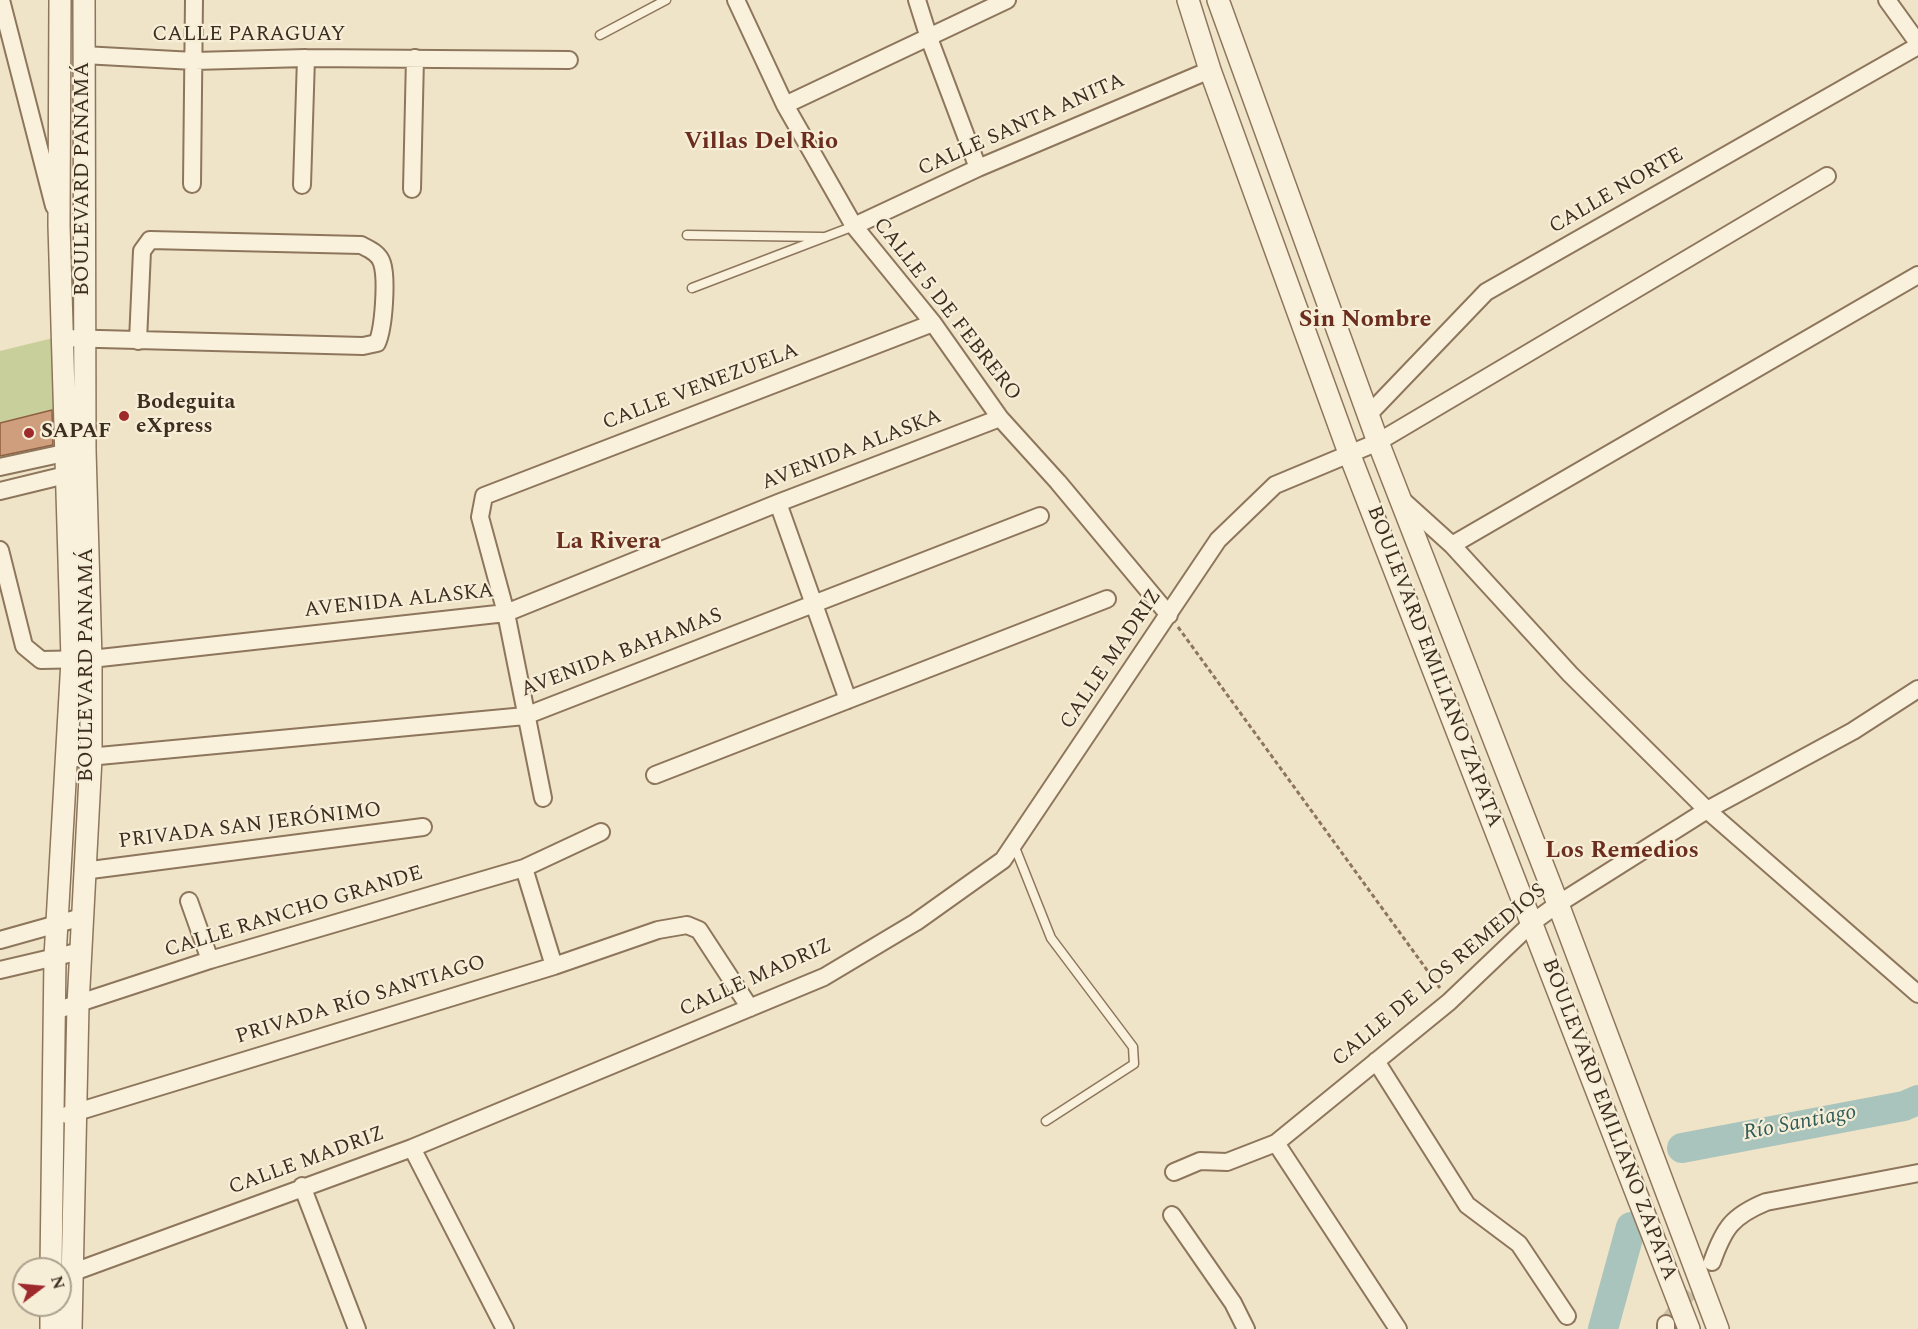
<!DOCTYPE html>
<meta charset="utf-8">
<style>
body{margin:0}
#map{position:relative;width:1918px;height:1329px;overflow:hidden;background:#f0e4c8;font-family:Spectral,serif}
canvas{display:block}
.north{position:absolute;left:12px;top:1257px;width:60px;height:60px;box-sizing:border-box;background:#f7eed8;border:2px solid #ada18e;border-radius:50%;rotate:74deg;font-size:16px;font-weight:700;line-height:24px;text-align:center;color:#3d2e20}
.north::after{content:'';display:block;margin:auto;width:21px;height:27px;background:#9e2a2b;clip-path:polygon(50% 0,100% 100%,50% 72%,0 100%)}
</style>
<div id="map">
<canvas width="1918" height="1329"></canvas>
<div class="north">N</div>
</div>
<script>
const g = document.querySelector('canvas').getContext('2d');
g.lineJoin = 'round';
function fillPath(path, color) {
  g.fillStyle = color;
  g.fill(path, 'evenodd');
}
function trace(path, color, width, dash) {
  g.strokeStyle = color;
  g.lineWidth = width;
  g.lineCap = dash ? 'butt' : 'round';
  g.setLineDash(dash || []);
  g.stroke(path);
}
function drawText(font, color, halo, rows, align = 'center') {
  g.font = font + ' Spectral,serif';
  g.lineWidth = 4.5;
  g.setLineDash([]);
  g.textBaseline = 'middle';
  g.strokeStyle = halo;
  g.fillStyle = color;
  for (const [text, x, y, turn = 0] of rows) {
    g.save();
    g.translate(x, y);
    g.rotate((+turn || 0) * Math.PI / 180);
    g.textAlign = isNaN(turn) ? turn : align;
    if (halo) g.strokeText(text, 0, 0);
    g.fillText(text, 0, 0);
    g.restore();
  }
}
fillPath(new Path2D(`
 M57,337L59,444L0,459V351Z`), '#c9cf9b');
trace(new Path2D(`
 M1682,1148L1904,1106L1918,1100
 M1603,1329L1631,1227`), '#a9c4bc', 30);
const building = new Path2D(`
 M52,410L53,445L0,456V423Z`);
fillPath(building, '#cf9f7d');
trace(building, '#8d5f41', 1.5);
trace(new Path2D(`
 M1666,1324L1704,1272`), '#ccc0a6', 16, [16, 8]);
const service = new Path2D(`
 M600,35L666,0
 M687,235L822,237
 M692,288L854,226
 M1014,845L1051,938L1133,1047L1134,1064L1046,1121`);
const minor = new Path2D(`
 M1,0L54,206
 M736,0L785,105L854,226L933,323L1000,418L1058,482L1169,615
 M917,0L929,38L978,168
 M1887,0L1918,43
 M83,55L194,61L306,58L569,60
 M785,105L1007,0
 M192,184L194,0
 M302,185L306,58
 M412,189L415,58
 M854,226L978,168L1210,70
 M62,338L363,346L377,343C384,328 387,278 382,263C379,253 369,249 361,245L150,240L142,251L138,341
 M1368,415L1486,292L1918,46
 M0,467L78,450
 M0,491L78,472
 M1400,498L1452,545L1570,674L1707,810L1918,994
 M778,503L848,700
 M1452,545L1918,275
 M0,550L24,646L41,660L91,659L506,613L778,503L1000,418
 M67,759L525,716L1040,516
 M655,775L1107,599
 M543,798L506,613L480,517L484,496L933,323
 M524,868L554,966
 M83,871L423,827
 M189,901L210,960
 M0,940L82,917
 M0,970L81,951
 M55,1011L210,960L524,868L601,832
 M1376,1061L1467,1205L1519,1244L1567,1316
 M67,1115L554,966L658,930L687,925L699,930L750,1008
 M1276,1143L1398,1329
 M412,1148L505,1329
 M1174,1172L1200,1161L1227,1162L1276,1143L1449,1002L1533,922L1558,904L1707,810L1853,731L1918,689
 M302,1186L357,1329
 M1172,1215L1233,1303L1246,1329
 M1712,1262C1724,1228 1732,1216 1766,1202L1918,1173
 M60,1277L412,1148L824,977L916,922L1003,860L1218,540L1275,485L1378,442L1827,176
 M1666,1329V1324`);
const tertiary = new Path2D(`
 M1188,0L1210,70L1349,453L1689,1329
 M1218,0L1378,442L1558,904L1718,1329
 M51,1269L55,957L72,660L59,225L60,0
 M51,1329V1305
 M71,1329L78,1005L91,758V659L85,450L84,0`);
trace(service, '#8d765c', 11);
trace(minor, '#8d765c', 20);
trace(tertiary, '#8d765c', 24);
trace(new Path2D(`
 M1178,627L1440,988`), '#8d765c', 3, [4.5, 3]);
trace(service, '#faf1dc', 8);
trace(minor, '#faf1dc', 16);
trace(tertiary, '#faf1dc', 21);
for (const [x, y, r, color] of [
 [124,416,6,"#9e2a2b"],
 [29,433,6,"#9e2a2b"]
]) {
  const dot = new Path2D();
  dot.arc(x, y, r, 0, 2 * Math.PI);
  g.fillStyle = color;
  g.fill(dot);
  trace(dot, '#f7eed8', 2);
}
drawText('21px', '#3d2e20', '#f7eed8', [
 ["CALLE PARAGUAY",249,36],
 ["CALLE SANTA ANITA",1022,126,-24],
 ["BOULEVARD PANAMÁ",84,179,-90],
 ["CALLE NORTE",1617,192,-30],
 ["CALLE 5 DE FEBRERO",946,310,52],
 ["CALLE VENEZUELA",701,388,-21],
 ["AVENIDA ALASKA",852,451,-21],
 ["AVENIDA ALASKA",399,602,-6],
 ["AVENIDA BAHAMAS",622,654,-21],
 ["CALLE MADRIZ",1112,660,-56],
 ["BOULEVARD PANAMÁ",88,665,-90],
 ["BOULEVARD EMILIANO ZAPATA",1433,667,69],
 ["PRIVADA SAN JERÓNIMO",250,827,-7],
 ["CALLE RANCHO GRANDE",294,913,-17],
 ["CALLE DE LOS REMEDIOS",1440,976,-40],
 ["CALLE MADRIZ",756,979,-24],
 ["PRIVADA RÍO SANTIAGO",361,1001,-17],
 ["BOULEVARD EMILIANO ZAPATA",1608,1120,69],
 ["CALLE MADRIZ",307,1162,-20]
]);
drawText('bold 21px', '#3d2e20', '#f7eed8', [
 ["Bodeguita",136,404],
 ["eXpress",136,428],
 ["SAPAF",41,433]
], 'left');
drawText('italic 22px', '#2f5d5a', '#f7eed8', [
 ["Río Santiago",1800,1124,-11]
]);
drawText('bold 24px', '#6b2e1e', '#f7eed8', [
 ["Villas Del Rio",761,143],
 ["Sin Nombre",1365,321],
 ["La Rivera",608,543],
 ["Los Remedios",1622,852]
]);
</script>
